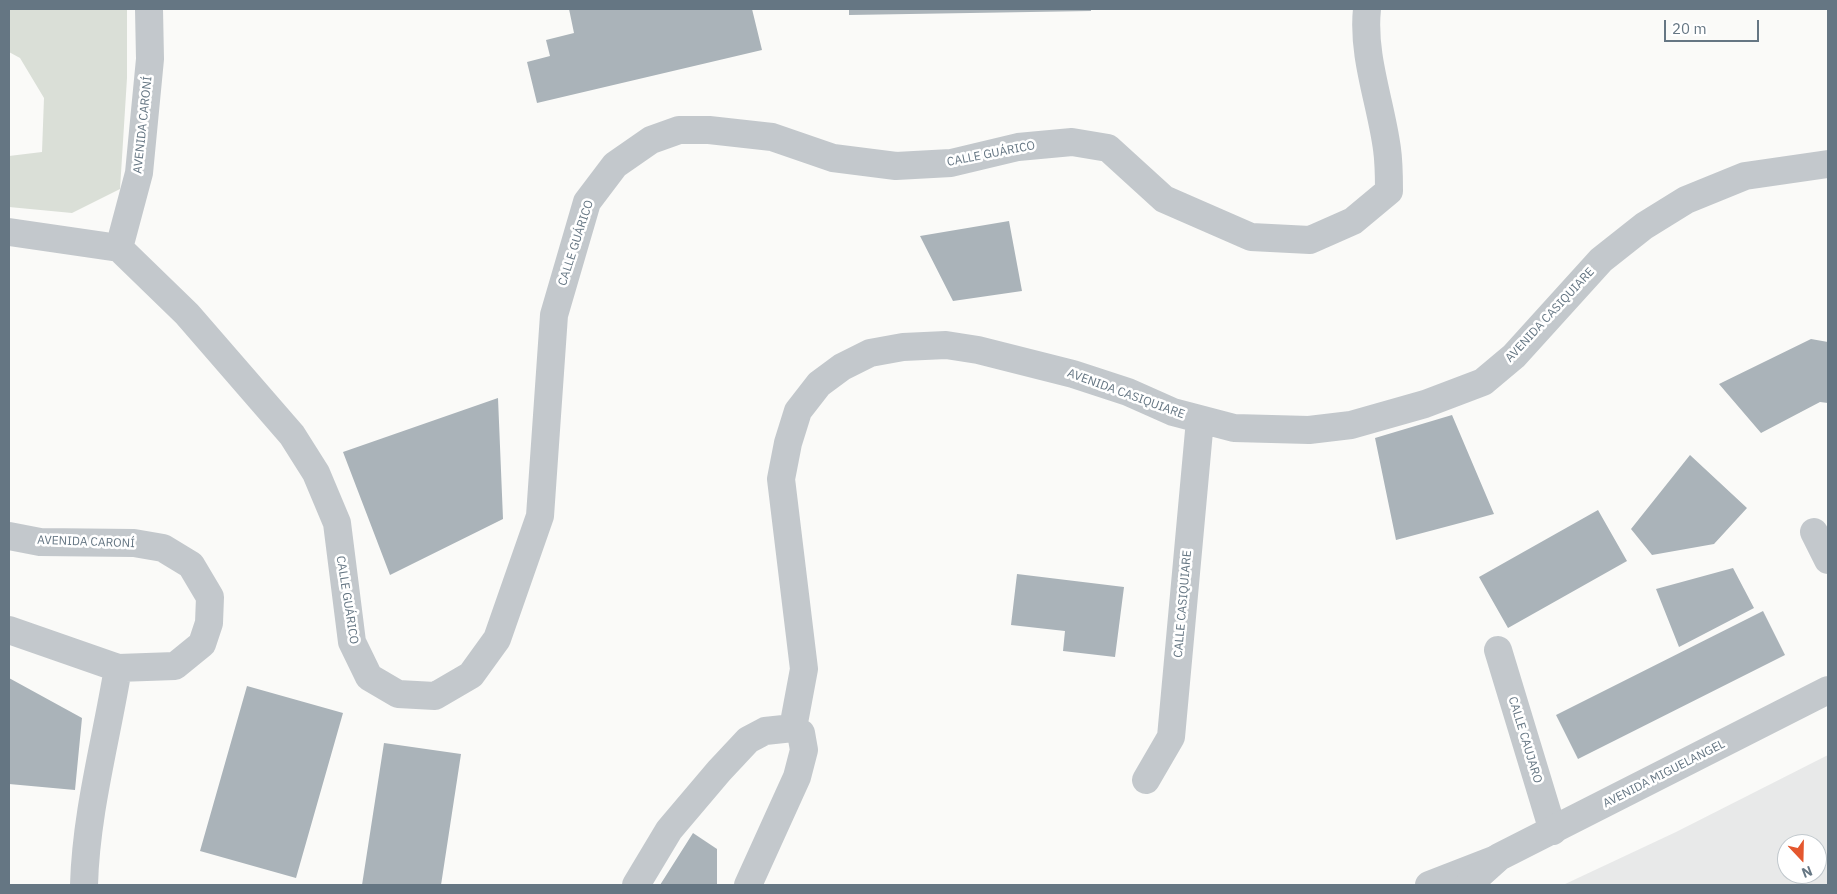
<!DOCTYPE html>
<meta charset="utf-8">
<style>
body{margin:0}
#map{position:relative;width:1837px;height:894px;overflow:hidden;background:#fafaf8;font-family:"IBM Plex Sans",sans-serif}
canvas{display:block}
.frame{position:absolute;inset:0;border:10px solid #657683;pointer-events:none}
.north{position:absolute;left:1777px;top:834px;width:50px;height:50px;box-sizing:border-box;background:#fff;border:1px solid #c1c8cd;border-radius:50%;rotate:159deg;font-size:14px;font-weight:700;line-height:20px;text-align:center;color:#657683}
.north::after{content:'';display:block;margin:auto;width:18px;height:22px;background:#e4572e;clip-path:polygon(50% 0,100% 100%,50% 72%,0 100%)}
.scale{position:absolute;left:1664px;top:20px;width:95px;height:22px;box-sizing:border-box;border:2px solid #657683;border-top:0;padding-left:6px;font-size:15px;line-height:18px;white-space:nowrap;color:#657683;-webkit-text-stroke:4px #fff;paint-order:stroke}
</style>
<div id="map">
<canvas width="1837" height="894"></canvas>
<div class="frame"></div>
<div class="north">N</div>
<div class="scale">20 m</div>
</div>
<script>
const g = document.querySelector('canvas').getContext('2d');
g.lineJoin = 'round';
function fillPath(path, color) {
  g.fillStyle = color;
  g.fill(path, 'evenodd');
}
function trace(path, color, width, dash) {
  g.strokeStyle = color;
  g.lineWidth = width;
  g.lineCap = dash ? 'butt' : 'round';
  g.setLineDash(dash || []);
  g.stroke(path);
}
function drawText(font, color, halo, rows, align = 'center') {
  g.font = font + ' "IBM Plex Sans",sans-serif';
  g.lineWidth = 5;
  g.setLineDash([]);
  g.textBaseline = 'middle';
  g.strokeStyle = halo;
  g.fillStyle = color;
  for (const [text, x, y, turn = 0] of rows) {
    g.save();
    g.translate(x, y);
    g.rotate((+turn || 0) * Math.PI / 180);
    g.textAlign = isNaN(turn) ? turn : align;
    if (halo) g.strokeText(text, 0, 0);
    g.fillText(text, 0, 0);
    g.restore();
  }
}
fillPath(new Path2D(`
 M1828,755V885H1563L1676,832ZM1787,844H1817V874H1787Z`), '#e8e9e9');
fillPath(new Path2D(`
 M9,9H127V78L120,189L72,213L9,207V156L42,152L44,98L20,58L9,52Z`), '#dadfd7');
fillPath(new Path2D(`
 M569,9H752L762,50L537,103L527,62L550,56L546,40L574,33Z
 M849,9H1091V11L849,15Z
 M1009,221L1022,291L953,301L920,236Z
 M1811,339L1828,342V403L1820,402L1761,433L1719,384Z
 M498,398L503,519L390,575L343,452Z
 M1452,415L1494,514L1396,540L1375,438Z
 M1690,455L1747,508L1714,544L1652,555L1631,529Z
 M1598,510L1627,561L1508,628L1479,577Z
 M1733,568L1754,608L1679,647L1656,589Z
 M1017,574L1124,587L1115,657L1063,651L1065,631L1011,625Z
 M1763,611L1785,655L1578,759L1556,715Z
 M9,678L82,718L75,790L9,784Z
 M247,686L343,713L296,878L200,851Z
 M384,743L461,754L441,885H362Z
 M693,833L717,849V885H660Z`), '#aab3b9');
trace(new Path2D(`
 M9,232L119,248
 M119,248L187,314L292,435L316,473L337,523L352,642L369,677L398,694L435,696L471,675L497,639L540,516L554,315L587,202L615,165L651,140L679,130H709L772,137L833,158L896,166L951,163L1018,147L1072,142L1108,148L1164,199L1251,237L1310,240L1353,221L1389,191C1389,177 1389,163 1387,149C1381,103 1362,56 1367,9
 M119,248L139,173L150,59L149,9
 M1814,532L1828,560
 M9,536L40,542L134,543L163,548L191,565L210,597L209,623L202,644L175,666L118,668
 M9,630L118,668C106,741 86,812 84,885
 M1498,650L1553,831
 M793,728L804,669L781,479L788,443L798,411L819,384L842,367L870,353L903,347L946,345L978,350L1073,374L1128,392L1173,412L1234,428L1309,430L1351,425L1425,404L1483,382L1514,356L1601,260L1644,226L1686,200L1745,176L1828,164
 M1146,780L1171,737L1200,420
 M636,885L669,830L719,771L748,740L765,731L793,728
 M748,885L797,777L804,750L801,733L793,728
 M1429,885L1496,859`), '#c3c8cc', 28);
trace(new Path2D(`
 M1468,885L1499,857L1828,690`), '#c3c8cc', 28);
drawText('12px', '#657683', '#fff', [
 ["AVENIDA CARONÍ",143,125,-84],
 ["CALLE GUÁRICO",991,154,-11],
 ["CALLE GUÁRICO",576,243,-72],
 ["AVENIDA CASIQUIARE",1550,315,-47],
 ["AVENIDA CASIQUIARE",1126,394,20],
 ["AVENIDA CARONÍ",86,542,2],
 ["CALLE GUÁRICO",347,600,81],
 ["CALLE CASIQUIARE",1183,604,-85],
 ["CALLE CAUJARO",1525,740,73],
 ["AVENIDA MIGUELANGEL",1664,774,-27]
]);
</script>
